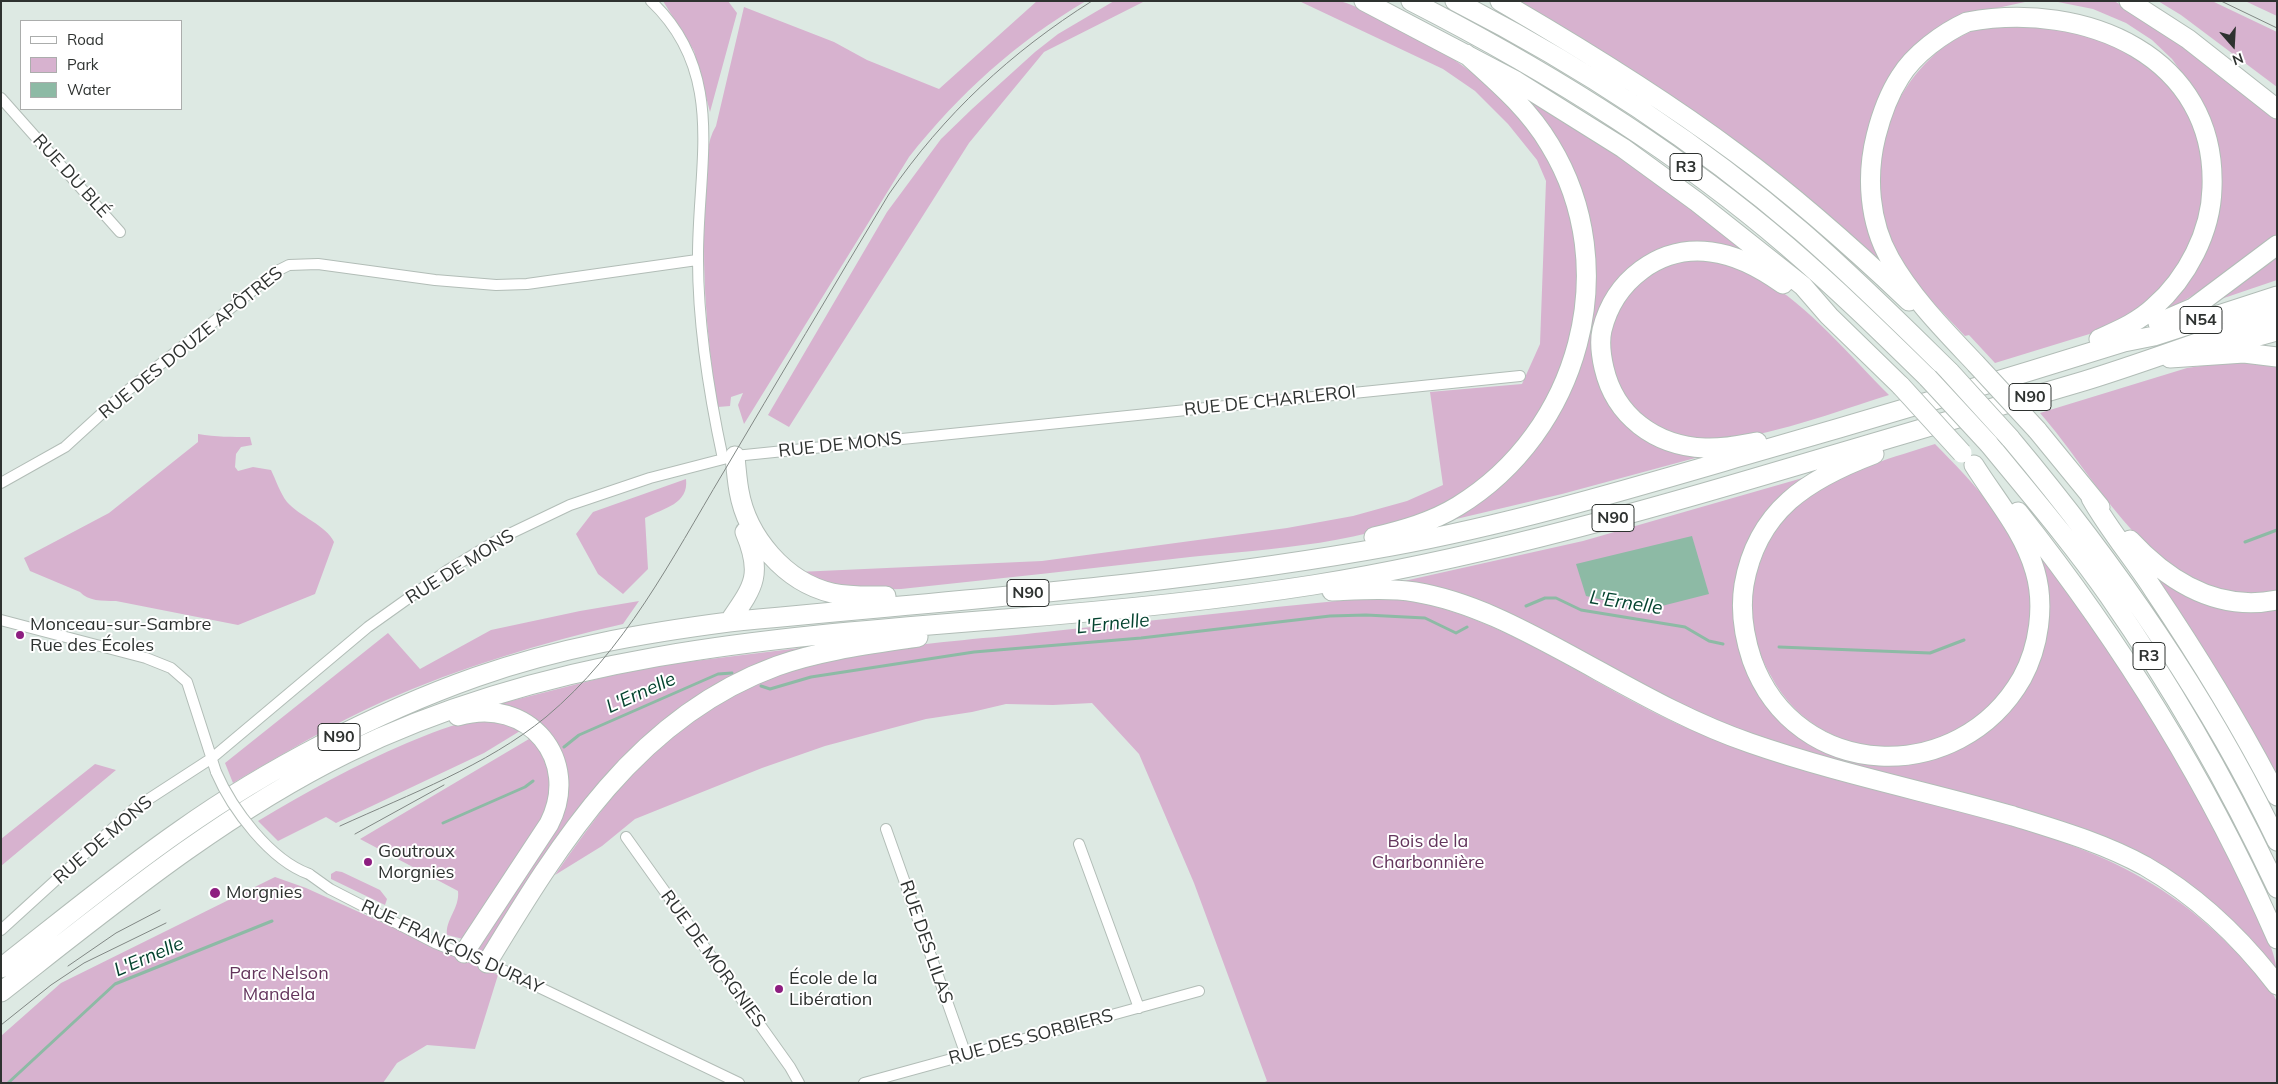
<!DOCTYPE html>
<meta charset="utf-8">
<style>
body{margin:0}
#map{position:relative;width:2278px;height:1084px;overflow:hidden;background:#dde9e3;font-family:Mulish,sans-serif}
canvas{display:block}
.frame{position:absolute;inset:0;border:2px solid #2e3230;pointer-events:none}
.legend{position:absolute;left:20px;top:20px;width:162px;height:90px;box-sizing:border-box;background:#fff;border:1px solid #abadac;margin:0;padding:6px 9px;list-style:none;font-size:15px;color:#2e3230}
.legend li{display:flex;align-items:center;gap:10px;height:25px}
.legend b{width:25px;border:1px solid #abadac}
.north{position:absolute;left:2208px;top:20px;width:50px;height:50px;-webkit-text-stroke:4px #fff;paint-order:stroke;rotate:161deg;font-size:14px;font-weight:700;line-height:20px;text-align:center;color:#2e3230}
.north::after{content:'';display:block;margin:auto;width:18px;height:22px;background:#2e3230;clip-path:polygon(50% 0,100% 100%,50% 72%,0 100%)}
</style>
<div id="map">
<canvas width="2278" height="1084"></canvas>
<div class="frame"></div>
<ul class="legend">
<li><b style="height:6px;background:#fff"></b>Road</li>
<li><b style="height:14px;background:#d7b2cf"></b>Park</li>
<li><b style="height:14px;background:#8dbaa5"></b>Water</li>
</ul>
<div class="north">N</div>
</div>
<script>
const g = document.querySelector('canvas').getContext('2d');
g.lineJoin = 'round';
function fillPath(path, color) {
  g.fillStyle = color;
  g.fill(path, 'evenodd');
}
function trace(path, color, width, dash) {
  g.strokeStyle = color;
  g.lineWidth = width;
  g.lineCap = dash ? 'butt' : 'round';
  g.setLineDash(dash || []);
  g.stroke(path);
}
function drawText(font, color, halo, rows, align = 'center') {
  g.font = font + ' Mulish,sans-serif';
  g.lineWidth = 4;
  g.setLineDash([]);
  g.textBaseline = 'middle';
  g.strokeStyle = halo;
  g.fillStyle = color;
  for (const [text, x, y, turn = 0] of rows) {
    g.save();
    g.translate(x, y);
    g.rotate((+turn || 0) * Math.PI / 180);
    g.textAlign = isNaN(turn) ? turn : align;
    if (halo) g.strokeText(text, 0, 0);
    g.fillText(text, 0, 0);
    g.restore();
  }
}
fillPath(new Path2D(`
 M663,1H728L737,13L710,112L694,51Z
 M1037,1H1086C1016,42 959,94 909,157L744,424L738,405L743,393L731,397L730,406L718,407C705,333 701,257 706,181C707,162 706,142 716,126L744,7L834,42L867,60L939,89Z
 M1114,1H1145L1044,52L969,143L789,427L768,415L887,212L941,139L972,109L1035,52L1058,34Z
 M1299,1C1313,1 1331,0 1343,2C1368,10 1400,29 1423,41C1492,78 1556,141 1572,220C1575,234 1576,250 1577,264C1579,283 1579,302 1576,321C1573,333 1568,346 1564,357C1544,421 1501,472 1443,505C1374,544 1268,549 1190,557C1094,568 997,579 901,589C862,590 833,589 798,572L1042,561L1287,528L1353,516L1407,501L1443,485L1430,392L1522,384L1540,344L1546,181L1537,160L1508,124L1475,91L1443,69Z
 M1517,1H2114L2163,28L2277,118V234C2239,261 2205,293 2162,312L2204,243L2202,105L2190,84L2172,59L2152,40L2126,23L2093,9L2058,2H2025L1988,10L1947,28L1872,125L1889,267C1836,224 1781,183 1726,141C1659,91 1592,41 1517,1Z
 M2158,1H2212L2277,32V87L2181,15Z
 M2245,1H2277V16Z
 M1992,22L2125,38L2185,99L2203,152V202L2199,224L2186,253L2171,277L2151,298L2129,315L2096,332L1995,363L1969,335L1965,336C1940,309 1909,281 1893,247C1864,181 1880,105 1933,56C1950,40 1971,31 1992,22Z
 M1516,91L1626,161L1693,209L1758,261L1697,246L1609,297L1607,399L1710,454L1562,494L1435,524L1477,500L1566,396L1589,239Z
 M2277,251V280L2221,299L2220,295Z
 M1708,260C1727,265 1745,270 1762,279C1808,305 1851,357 1889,395C1836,411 1754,444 1701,439C1673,436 1645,426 1628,404C1594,361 1609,294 1656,269C1673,261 1690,260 1708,260Z
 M2244,360L2277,365V591C2162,615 2102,483 2040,413L2187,368Z
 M198,434C216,437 232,437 250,437L252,445L241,447L236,454L235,467L238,471L253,467L271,470C276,480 280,493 287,502C299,516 327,526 334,542L315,594L238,625L116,601C102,601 88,601 80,592L30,571L24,558L109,513L198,442Z
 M1935,444C1971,481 2022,531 2029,585C2038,643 2014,694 1965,725C1958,729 1950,736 1942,739C1876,760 1805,740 1771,676C1756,649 1747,621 1753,590C1772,489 1850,471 1935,444Z
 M1813,475L1753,541L1748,663L1816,743L1950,751L2033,666L2032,544C2116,655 2195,775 2251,903C2261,926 2277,951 2277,977L2167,876L1751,738L1395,583L1583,541Z
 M686,479C689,504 664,508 645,518L648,569L623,594L598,574L576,534L593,512Z
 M2148,565L2175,586L2277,605V775L2211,661Z
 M1357,599C1373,599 1391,597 1407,600C1509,618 1599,691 1694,731C1766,760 1841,781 1916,800C2039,833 2142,854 2233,949C2247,962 2269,982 2276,1000C2278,1010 2277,1068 2277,1083H1263L1267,1081L1194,883L1139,754L1092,703L1053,705L1006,704L972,712L926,719L825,746L762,768L635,819L602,846L555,875C603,807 645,746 720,702C817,646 937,644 1045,632C1149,621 1253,609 1357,599Z
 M639,601L623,624C541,643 461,667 384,701C332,724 283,754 233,783L225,763L388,633L420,669L491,630L580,611Z
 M832,644L679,712L484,952L480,951L478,948L543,844L563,768L491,706L609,676L670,664Z
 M479,720L506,723L520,731L484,753L336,823L326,817L278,841L258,821C306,792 355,765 407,743C430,734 453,723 479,720Z
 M529,739L538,747L550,773L549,808L463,939L447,935C445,920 460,908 458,891L360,839Z
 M95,764L116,770L1,866V839Z
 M336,871L342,872L380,890L387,899L385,905L331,879V874Z
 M275,877L306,888L498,975L475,1049L427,1045L397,1063L383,1083H1V1036L61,983Z`), '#d7b2cf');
fillPath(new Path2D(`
 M1692,536L1709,594L1646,610L1586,596L1576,564Z`), '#8dbaa5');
trace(new Path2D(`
 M2245,542L2277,530
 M1526,606L1545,598H1556L1581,610L1685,627L1709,641L1723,644
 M1779,647L1930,653L1964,640
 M761,686L770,689L811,677L974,652L1141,638L1330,616L1366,615L1425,618L1456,633L1467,627
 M564,747L579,735L718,674L732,673
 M443,823L525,787L533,781
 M8,1083L115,984L272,921`), '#8dbaa5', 3);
const street = new Path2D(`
 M651,1C728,74 697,166 698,260C698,327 709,394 723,459
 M1,98L120,232
 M1,483L65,447L122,395L277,271L289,265L318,264L435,280L496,285L527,284L697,260
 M1,620L146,658L171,668L187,682L216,772
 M886,829L966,1055
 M626,837L790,1067L799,1083
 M1079,844L1139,1008
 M309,874L330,889L435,943L505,971L739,1083
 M1,930L135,808L212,758L368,627L448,570L501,538L570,505L650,478L735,456L1520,376
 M864,1083L1199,991`);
const highway = new Path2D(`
 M1364,1L1516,81L1623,148L1697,202L1803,286L1829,316L1901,386
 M1411,1C1544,69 1673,148 1787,246C1836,288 1882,333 1928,378
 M1455,1C1578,64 1696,141 1801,231C1853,276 1901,324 1950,372
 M1500,1C1581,48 1661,97 1736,153C1797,198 1854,249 1909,301
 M2129,1L2188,39L2277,109
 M2158,323L2193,308L2277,245
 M2225,345L2277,331
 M2170,358L2244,353L2277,357
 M1976,364C1945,331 1912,298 1890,259C1869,222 1866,176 1876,136C1881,116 1889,94 1900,77C1914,54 1943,33 1967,22C2086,0 2217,57 2212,188C2211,232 2187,278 2154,307C2138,322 2119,330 2099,339
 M2037,430L2100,507
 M2010,438C2114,562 2207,695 2277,841
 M1757,442C1741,445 1722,449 1705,448C1655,446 1615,416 1604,368C1601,355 1599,343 1602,330C1614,281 1659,245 1711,252C1737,255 1762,269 1783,284
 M1989,444C2030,494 2072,543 2109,596C2173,688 2229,786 2277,888
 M1874,454C1808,479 1757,510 1744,585C1740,610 1744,636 1752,660C1796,782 1959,788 2022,678C2039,647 2045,605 2035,571C2023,530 1996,500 1974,465
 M735,456C736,468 737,480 739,491C747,537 785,582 832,593C850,597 868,596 886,596
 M2091,498C2109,530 2133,558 2153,589C2198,656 2240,724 2277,796
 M2018,512C2122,643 2210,785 2277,939
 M1374,537C1403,530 1432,522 1458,506C1579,432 1625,268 1550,145C1528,108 1497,82 1466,54
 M2130,540C2169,582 2218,612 2277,600
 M1332,591C1359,590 1388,588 1415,592C1470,601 1522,629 1570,655C1629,687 1686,721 1750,743C1836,773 1925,791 2013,816C2058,830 2103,843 2145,866C2197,896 2241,938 2277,985
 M729,622C754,586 763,575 745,532
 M458,716C528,695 582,760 549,824L464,953
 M487,963C561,841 637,717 777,666C822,650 872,644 918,637
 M1,968C61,921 119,873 181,830C267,769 377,712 476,677C558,648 644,633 729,622C950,600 1173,586 1392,546C1512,524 1629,489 1746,455C1872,419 1999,381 2124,342L2154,336L2277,296
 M1,992C111,906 221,815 347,753C553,652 779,637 1005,619C1107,611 1211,601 1313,585C1466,560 1616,519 1765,475C1871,444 1977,412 2084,381C2149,361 2212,337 2277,315`);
trace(street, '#b2bdb7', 12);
trace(highway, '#b2bdb7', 21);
trace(street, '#fff', 10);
trace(highway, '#fff', 19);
trace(new Path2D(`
 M2221,1L2277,28
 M340,826C410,794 486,766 546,717C625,651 671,560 723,473C778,380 833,287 889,194C944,114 1011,52 1092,1
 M355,834L444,785
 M68,966L116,933L160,910
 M1,1025L51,985L84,963L166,923`), '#808784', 1);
const streetBridge = new Path2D(`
 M216,772C232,809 270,860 309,874`);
const highwayBridge = new Path2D(`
 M1976,364L2037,430
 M1950,372L2010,438
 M1928,378L1989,444
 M1901,386L1962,453`);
trace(streetBridge, '#b2bdb7', 12, []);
trace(highwayBridge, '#b2bdb7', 21, []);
trace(streetBridge, '#fff', 10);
trace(highwayBridge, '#fff', 19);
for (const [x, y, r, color] of [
 [20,635,5,"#8d1e80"],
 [368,862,5,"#8d1e80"],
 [215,893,6,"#8d1e80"],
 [779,989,5,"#8d1e80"]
]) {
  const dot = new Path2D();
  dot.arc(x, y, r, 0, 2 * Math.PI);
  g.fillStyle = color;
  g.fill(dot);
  trace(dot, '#fff', 2);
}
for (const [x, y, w] of [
 [1686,167,32],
 [2201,320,42],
 [2030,397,42],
 [1613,518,42],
 [1028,593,42],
 [2149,656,32],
 [339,737,42]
]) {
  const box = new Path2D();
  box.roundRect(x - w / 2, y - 13.5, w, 27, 4);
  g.fillStyle = '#fff';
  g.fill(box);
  trace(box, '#2e3230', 1);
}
drawText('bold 16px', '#2e3230', null, [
 ["R3",1686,167],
 ["N54",2201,320],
 ["N90",2030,397],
 ["N90",1613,518],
 ["N90",1028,593],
 ["R3",2149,656],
 ["N90",339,737]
]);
drawText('18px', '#2e3230', '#fff', [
 ["RUE DU BLÉ",71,176,48],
 ["RUE DES DOUZE APÔTRES",191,343,-39],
 ["RUE DE CHARLEROI",1270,401,-6],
 ["RUE DE MONS",840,445,-6],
 ["RUE DE MONS",460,567,-32],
 ["RUE DE MONS",103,840,-41],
 ["RUE DES LILAS",926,942,71],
 ["RUE FRANÇOIS DURAY",452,947,25],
 ["RUE DE MORGNIES",713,959,54],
 ["RUE DES SORBIERS",1031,1037,-15]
]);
drawText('18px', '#2e3230', '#fff', [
 ["Monceau-sur-Sambre",30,625],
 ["Rue des Écoles",30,646],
 ["Goutroux",378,852],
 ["Morgnies",378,873],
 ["Morgnies",226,893],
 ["École de la",789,979],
 ["Libération",789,1000]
], 'left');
drawText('18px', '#63355c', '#fff', [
 ["Bois de la",1428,842],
 ["Charbonnière",1428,863],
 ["Parc Nelson",279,974],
 ["Mandela",279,995]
]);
drawText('italic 19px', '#04432f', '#fff', [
 ["L'Ernelle",1626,603,9],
 ["L'Ernelle",1113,624,-6],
 ["L'Ernelle",641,693,-24],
 ["L'Ernelle",149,957,-23]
]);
</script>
